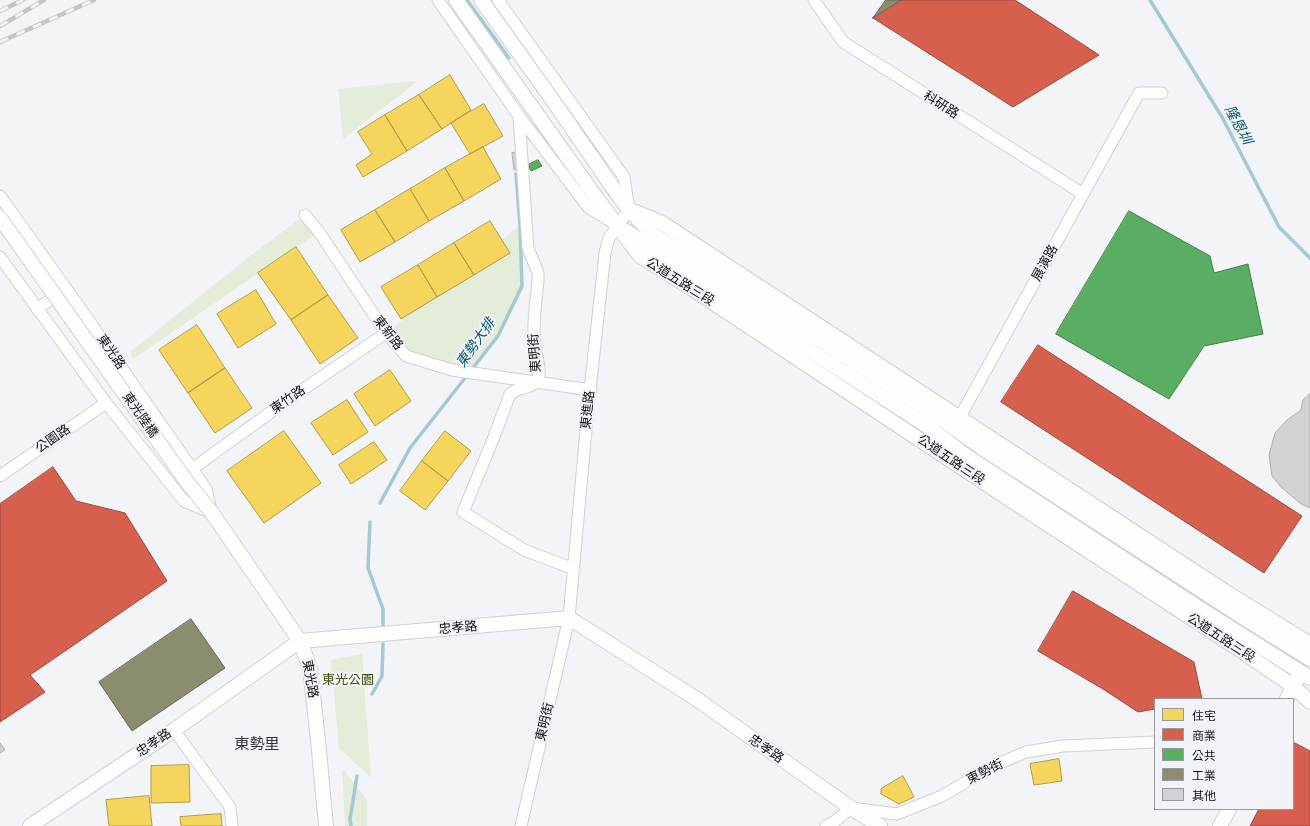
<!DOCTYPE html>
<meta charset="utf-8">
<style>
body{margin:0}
#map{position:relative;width:1310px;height:826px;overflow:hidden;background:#f3f4f8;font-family:"Work Sans","Noto Sans TC",sans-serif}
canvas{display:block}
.legend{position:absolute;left:1154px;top:698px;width:140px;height:112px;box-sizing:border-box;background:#f2f3f9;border:1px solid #98999d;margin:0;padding:5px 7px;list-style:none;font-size:12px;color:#121214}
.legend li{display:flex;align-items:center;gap:8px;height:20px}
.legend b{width:20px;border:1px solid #98999d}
</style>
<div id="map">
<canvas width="1310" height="826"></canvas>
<ul class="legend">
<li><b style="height:11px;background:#f6d55c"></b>住宅</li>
<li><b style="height:11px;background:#d6604d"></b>商業</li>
<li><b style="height:11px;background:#5aae61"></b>公共</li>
<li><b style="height:11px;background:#8c8c6e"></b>工業</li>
<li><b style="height:11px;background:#d1d2d5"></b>其他</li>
</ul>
</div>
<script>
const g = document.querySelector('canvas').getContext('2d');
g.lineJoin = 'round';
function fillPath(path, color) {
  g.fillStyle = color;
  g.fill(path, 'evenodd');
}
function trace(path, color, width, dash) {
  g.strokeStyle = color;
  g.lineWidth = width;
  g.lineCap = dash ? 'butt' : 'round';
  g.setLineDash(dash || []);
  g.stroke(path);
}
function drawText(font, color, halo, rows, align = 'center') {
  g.font = font + ' "Work Sans","Noto Sans TC",sans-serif';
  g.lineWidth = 4;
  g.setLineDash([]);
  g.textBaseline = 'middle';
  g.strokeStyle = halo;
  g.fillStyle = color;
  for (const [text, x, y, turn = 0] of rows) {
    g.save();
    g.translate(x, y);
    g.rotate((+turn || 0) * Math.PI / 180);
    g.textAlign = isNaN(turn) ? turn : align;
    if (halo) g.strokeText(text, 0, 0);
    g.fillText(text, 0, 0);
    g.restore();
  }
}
fillPath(new Path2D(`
 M412,81H418L343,139L338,89Z
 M305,215L319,232L133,359L130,352L250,256Z
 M520,225L522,286L498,336L470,373L406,356L386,333Z
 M362,654L371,778L339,748L331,660Z
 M342,768L367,800V826H345Z`), '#e4edda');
const homes = new Path2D(`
 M450,75L471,110L442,129L419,95Z
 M419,95L442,129L407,151L385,115Z
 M484,104L503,136L470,154L451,123Z
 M385,115L407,151L363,177L356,165L372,154L358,132Z
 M483,147L501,179L464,201L445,168Z
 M445,168L464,201L429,221L410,189Z
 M410,189L429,221L395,242L375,210Z
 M375,210L395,242L360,262L341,230Z
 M490,221L510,253L474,275L454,243Z
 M454,243L474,275L437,297L418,265Z
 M296,247L328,295L291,320L258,273Z
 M418,265L437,297L401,319L381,287Z
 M256,290L276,324L238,348L217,314Z
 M328,295L358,338L320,364L291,320Z
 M197,325L225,368L188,393L159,350Z
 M225,368L252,408L215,433L188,393Z
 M390,370L411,401L375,426L354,394Z
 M347,400L368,432L333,455L311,423Z
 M284,431L321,483L264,523L227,471Z
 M445,431L471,451L448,481L422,461Z
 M374,442L387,460L351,484L339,465Z
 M422,461L448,481L425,510L400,491Z
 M1059,759L1062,781L1034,785L1030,764Z
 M189,765L190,802L151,803V766Z
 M903,776L914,797L899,804L881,794V789Z
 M149,796L152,826H109L106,800Z
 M221,814L222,826H181L180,817Z`);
fillPath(homes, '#f6d55c');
trace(homes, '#b29a46', 1);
const shops = new Path2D(`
 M901,0H1015L1099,55L1013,107L873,18Z
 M1038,345L1302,516L1264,573L1001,402Z
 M53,467L76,501L125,513L167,581L30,675L45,692L0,722V504Z
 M1073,591L1194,662L1202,699H1155V709L1138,712L1103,689L1038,651Z
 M1295,743L1310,751V826H1250L1259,809H1293V747Z`);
fillPath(shops, '#d6604d');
trace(shops, '#9b493c', 1);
const public = new Path2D(`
 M538,160L542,166L531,171L528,165Z
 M1129,211L1210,256L1214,273L1248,264L1263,334L1204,346L1169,399L1056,334Z`);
fillPath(public, '#5aae61');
trace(public, '#447f4a', 1);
const industry = new Path2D(`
 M886,0H901L873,18Z
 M191,619L225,668L132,731L99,682Z`);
fillPath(industry, '#8c8c6e');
trace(industry, '#676753', 1);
trace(new Path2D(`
 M467,0L509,58
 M1150,0L1222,117L1279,227L1310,258
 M380,503L410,448L498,336L522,286L520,225L516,174
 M370,522L368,568L383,609V625
 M372,694L382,676L383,644
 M351,826L350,819L357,776`), '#a2c9d4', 3.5);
const building = new Path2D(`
 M518,152L520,169L514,170L512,153Z
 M1310,394V508L1301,504L1281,487L1272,476L1269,455L1275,433L1287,420L1301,410L1303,400Z
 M0,743L5,750L0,753Z`);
fillPath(building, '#d1d2d5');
trace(building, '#afafb2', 1);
const minor = new Path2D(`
 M438,0L519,116L588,207L612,222
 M498,0L624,177L629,210L609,238L605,253L588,408L569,618L521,826
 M814,0L843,42L1083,194
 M519,116L528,248L538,273V280C536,303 532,325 535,347C536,358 544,373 535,383C528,389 517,388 510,394L494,437L463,512L524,550L574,569
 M0,196L80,308L206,489L211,510
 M305,215L319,232L386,333L406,356L452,370L591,390
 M0,257L106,403L184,501L212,513
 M37,309L61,292
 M956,424L1139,93H1162
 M192,469L289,399L386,333
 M0,476L106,403
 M174,730L230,807L232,826
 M826,826L834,822L851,808L897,814L942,796L995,765L1026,752L1063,746L1155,742`);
const tertiary = new Path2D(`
 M456,0L595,196L640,256L694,290L1009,499L1240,650L1293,686L1310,702
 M481,0L554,102L611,185L629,210L654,235L814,336L937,416L988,452L1247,620L1310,659
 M633,211L662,223L1229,594L1310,644
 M626,231L930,428L965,455L1196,606L1310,678
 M212,513L300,641L310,668L318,740L326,826
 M1287,699L1297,679
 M30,826L174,730L300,641L569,618L695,698L851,808L880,826
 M1220,826L1229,809`);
trace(minor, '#d0d1d4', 13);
trace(tertiary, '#d0d1d4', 16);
trace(minor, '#fdfdfe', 11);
trace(tertiary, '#fdfdfe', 14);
const rail = new Path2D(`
 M0,11L23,0
 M0,26L44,0
 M0,42L94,0`);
trace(rail, '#c4c4c6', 4.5);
trace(rail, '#f2f3f9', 3, [9]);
const tertiaryBridge = new Path2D(`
 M0,218L187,482L212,513`);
trace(tertiaryBridge, '#d0d1d4', 16, []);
trace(tertiaryBridge, '#fdfdfe', 14);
drawText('13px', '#121214', '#f2f3f9', [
 ["科研路",941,105,32],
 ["展演路",1045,263,-61],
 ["公道五路三段",680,282,32],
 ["東新路",388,333,52],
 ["東光路",111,352,55],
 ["東明街",535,353,-94],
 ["東竹路",288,400,-35],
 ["東進路",588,410,-84],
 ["東光陸橋",140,415,55],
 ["公園路",53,439,-35],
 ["公道五路三段",951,460,34],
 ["忠孝路",458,628,-5],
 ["公道五路三段",1221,638,33],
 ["東光路",310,679,80],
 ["東明街",545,722,-77],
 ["忠孝路",154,743,-34],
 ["忠孝路",766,749,35],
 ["東勢街",985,772,-27]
]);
drawText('13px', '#415516', '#f2f3f9', [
 ["東光公園",348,680]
]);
drawText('italic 14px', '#065867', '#f2f3f9', [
 ["隆恩圳",1238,125,62],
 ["東勢大排",476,343,-55]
]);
drawText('15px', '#333338', '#f2f3f9', [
 ["東勢里",257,745]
]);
</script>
